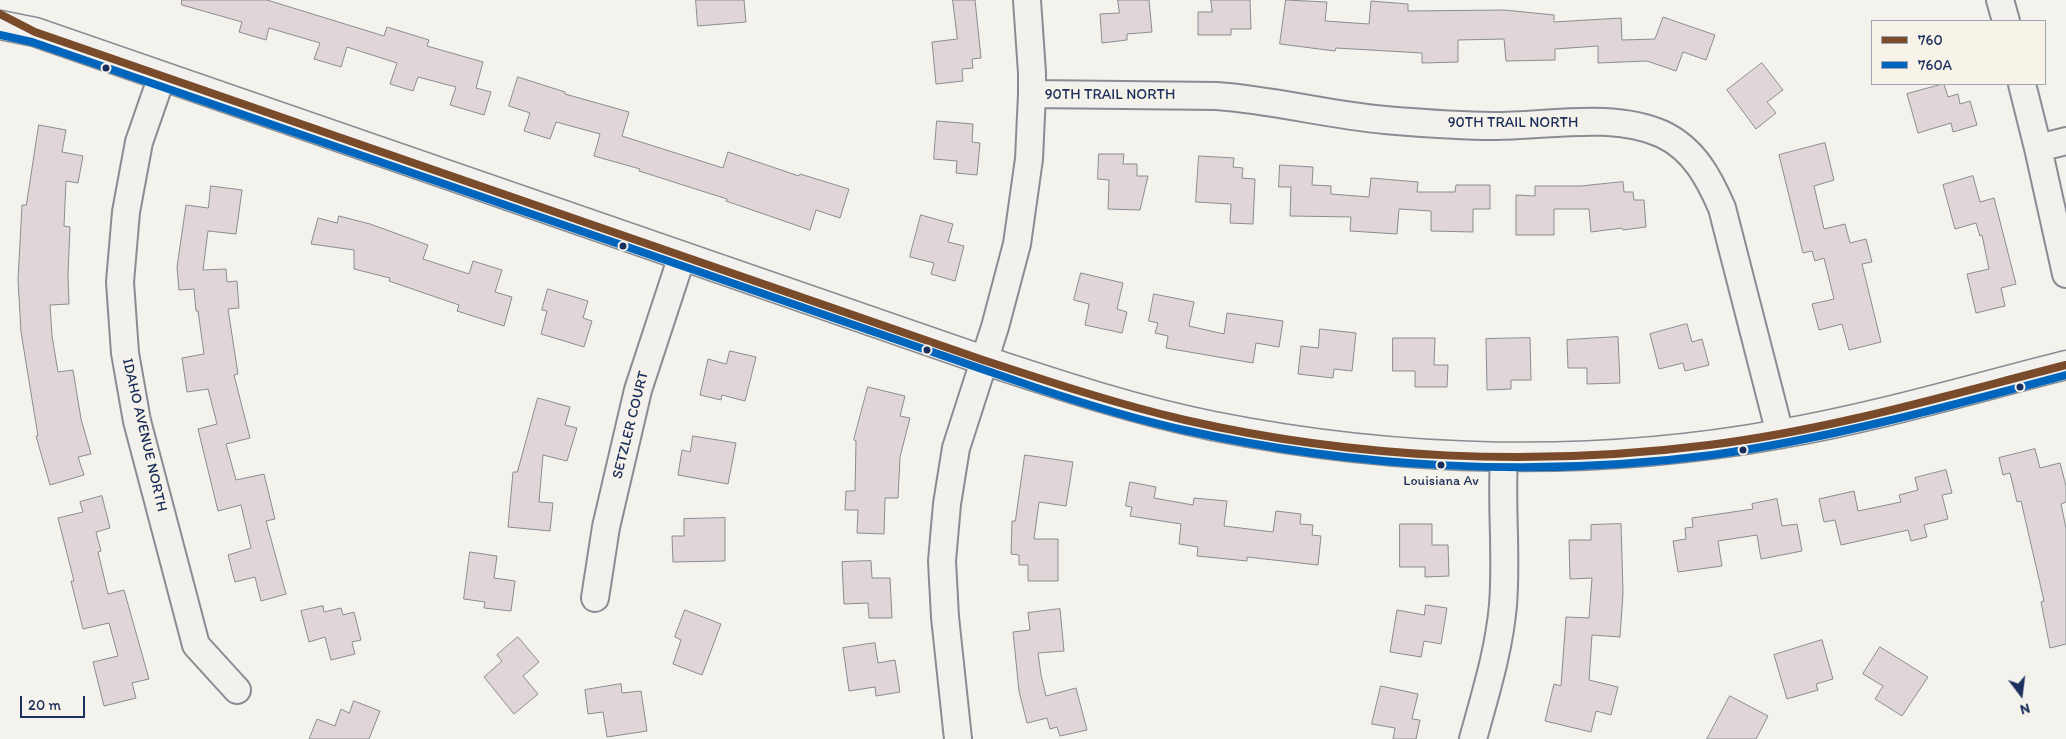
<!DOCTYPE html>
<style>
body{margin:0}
#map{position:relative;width:2066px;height:739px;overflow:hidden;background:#f4f2ec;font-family:Itim,sans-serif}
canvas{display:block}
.legend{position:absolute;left:1871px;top:20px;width:175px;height:65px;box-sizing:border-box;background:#f7f3e8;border:1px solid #9fa5b1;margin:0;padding:6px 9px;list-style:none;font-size:15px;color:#1b2f5e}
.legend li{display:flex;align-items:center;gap:10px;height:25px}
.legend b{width:25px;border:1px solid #9fa5b1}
.north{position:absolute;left:1996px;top:669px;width:50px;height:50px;-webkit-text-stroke:4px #f7f3e8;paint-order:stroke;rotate:165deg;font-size:14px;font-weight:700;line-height:20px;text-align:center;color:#1b2f5e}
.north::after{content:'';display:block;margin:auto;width:18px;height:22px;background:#1b2f5e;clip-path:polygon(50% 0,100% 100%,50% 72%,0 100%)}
.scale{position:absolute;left:20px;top:696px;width:65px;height:22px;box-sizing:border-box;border:2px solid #1b2f5e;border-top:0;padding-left:6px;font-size:15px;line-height:18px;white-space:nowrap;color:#1b2f5e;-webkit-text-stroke:4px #f7f3e8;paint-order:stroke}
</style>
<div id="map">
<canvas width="2066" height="739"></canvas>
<ul class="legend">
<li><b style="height:6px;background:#7a4b2a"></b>760</li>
<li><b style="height:6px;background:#0065bd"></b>760A</li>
</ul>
<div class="north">N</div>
<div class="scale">20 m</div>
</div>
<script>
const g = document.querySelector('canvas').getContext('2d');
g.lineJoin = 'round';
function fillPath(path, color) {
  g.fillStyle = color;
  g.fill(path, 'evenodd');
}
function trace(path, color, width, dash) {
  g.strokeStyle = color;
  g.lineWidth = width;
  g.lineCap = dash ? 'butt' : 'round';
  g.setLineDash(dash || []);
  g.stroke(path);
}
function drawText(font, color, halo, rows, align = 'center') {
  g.font = font + ' Itim,sans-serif';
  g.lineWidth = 4;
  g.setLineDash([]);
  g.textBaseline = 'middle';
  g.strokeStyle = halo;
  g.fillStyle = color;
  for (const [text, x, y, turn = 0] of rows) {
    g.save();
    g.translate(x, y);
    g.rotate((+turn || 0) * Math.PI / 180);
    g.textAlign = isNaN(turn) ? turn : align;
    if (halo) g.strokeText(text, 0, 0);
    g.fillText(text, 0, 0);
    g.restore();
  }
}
const building = new Path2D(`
 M182,0H267L384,36L387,27L429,40L427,46L483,62L476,88L491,92L484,115L450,105L456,87L418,77L413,91L390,84L397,63L347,47L341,67L314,59L320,43L269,28L266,40L239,32L242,22L182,5Z
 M696,0H744L746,22L698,26Z
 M953,0H975L981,58L972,59L973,68L962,69L963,81L936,84L932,42L957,39Z
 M1118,0H1149L1152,32L1127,34V40L1102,43L1100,14L1119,13Z
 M1211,0H1250L1251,29H1231V35H1198V12H1212Z
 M1286,0L1327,2L1325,21L1369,24L1371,1L1408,4V11L1504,10L1554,15V22L1621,18L1622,40L1655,39L1663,17L1715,35L1706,60L1683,52L1676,71L1647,61L1598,63V46L1555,49V60L1506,61L1504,39L1458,40V62L1422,63V53L1336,48L1335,51L1280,44Z
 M1762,63L1783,90L1767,102L1776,113L1756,129L1727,90Z
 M518,77L565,92V94L629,112L622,136L723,168L728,152L799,176L800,174L849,189L840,218L816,210L810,230L726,201L727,199L639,171L640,169L594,156L600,134L556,122L550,139L524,131L530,113L509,106Z
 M1944,84L1948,97L1958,94L1960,104L1970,101L1977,125L1953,132L1951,123L1918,133L1907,94Z
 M937,121L973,124L972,142L980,143L977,175L956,173L957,161L934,159Z
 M39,125L66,130L62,152L83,156L78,183L66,181L64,226L70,227L68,274L69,304L50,305L52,336L58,372L73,370L81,419L91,454L78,457L84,475L50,485L36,436H38L21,332L18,280L22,205H26Z
 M1825,143L1834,180L1814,186L1824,229L1845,224L1850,243L1866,239L1872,262L1862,264L1881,342L1849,350L1842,324L1819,330L1812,304L1834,299L1824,258L1815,261L1812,251L1803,253L1779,155Z
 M1099,154H1124L1123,164H1137V176H1148L1140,210L1108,209L1109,180L1098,179Z
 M1199,156L1234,158L1233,167L1243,168L1242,178L1255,179L1253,224L1230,223L1231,204L1196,202Z
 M1280,165L1313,167L1312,185L1331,186V194L1369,197L1371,178L1418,182L1417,192H1455L1456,185H1490V209H1473V232L1431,231V211L1399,209L1397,234L1350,231L1351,217L1290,216L1291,187H1279Z
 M1973,176L1980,202L1994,198L2016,284L2001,288L2005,306L1976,313L1967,274L1989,269L1982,235L1980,236L1976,223L1955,229L1943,185Z
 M1623,182L1624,192H1633L1634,200H1644L1646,227L1623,230L1622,228L1591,232L1589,209H1554V235H1516V195L1535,196V186H1580Z
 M211,186L242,190L236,234L208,231L203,270L226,269L227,282L237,281L239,308L228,309L238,374L234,375L250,438L226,444L236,480L264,474L275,519L266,521L286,594L261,601L255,577L235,582L228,555L251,548L241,505L218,511L198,429L217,424L208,389L187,392L182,358L204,354L198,311H196L194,289L179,290L177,267L186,205L208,208Z
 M921,215L953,224L948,242L964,246L955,281L931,274L934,263L910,257Z
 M339,216L370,224L428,245L423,259L469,274L473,261L502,270L495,292L512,297L504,326L457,311L459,305L389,281L390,278L354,269V250L311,244L318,218L337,223Z
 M1081,273L1123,283L1117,309L1127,312L1122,333L1085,325L1089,304L1074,300Z
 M548,289L588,301L583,318L592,321L584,347L541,334L547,311L542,310Z
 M1154,294L1194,302L1189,326L1224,334L1227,313L1283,321L1279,347L1256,343L1253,363L1166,348L1168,336L1155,333L1158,323L1149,321Z
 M1687,324L1692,342L1702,339L1709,365L1685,371L1683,363L1659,369L1650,334Z
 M1320,329L1356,333L1352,371L1334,369L1333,378L1298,374L1301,346L1318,348Z
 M1618,337L1620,383L1587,384V368H1568L1567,340Z
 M1393,338H1435L1434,365H1448L1447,387H1415V371H1393Z
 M1530,338L1531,380H1511V389L1487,390L1486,339Z
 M730,351L756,357L745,401L722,395L721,400L700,395L708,359L726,364Z
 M868,387L905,396L900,416L910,418L900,457L898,498H885L884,534L857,533L858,510H845L846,491H855L856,441L854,440Z
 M538,398L570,407L565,425L577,428L567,461L543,455L539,502L553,503L550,531L508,527L513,472H517Z
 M693,436L736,443L728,484L678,475L682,450L690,452Z
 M2035,449L2040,468L2060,463L2066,486V502L2061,504L2066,528V644L2050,648L2041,602L2044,601L2021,501L2017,502L2010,473L2003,475L1999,458Z
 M1025,455L1073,462L1066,506L1039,502L1034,539H1058V581H1028V565H1019V555L1011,554L1012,521H1015Z
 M1946,470L1952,493L1942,495L1948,519L1924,525L1927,537L1911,541L1908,530L1841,545L1835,520L1824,522L1819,499L1854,491L1858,511L1901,502L1899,495L1918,490L1915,478Z
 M1130,482L1156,487L1154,498L1193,505L1194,498L1227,501L1224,526L1273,532L1276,511L1301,514L1300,524L1313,525L1312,535L1321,536L1318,565L1247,557V561L1197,556L1198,547L1179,544L1181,524L1130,516L1132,507L1126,506Z
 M102,496L110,528L96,532L101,551L98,552L108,594L124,590L149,679L132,683L136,698L104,706L93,662L118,656L109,623L83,629L71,581H74L58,518L83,512L80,502Z
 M1777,499L1782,526L1797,524L1802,551L1761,559L1757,535L1718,541L1722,566L1678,572L1673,541L1686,539L1685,528L1693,527L1692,518L1753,509L1752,504Z
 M725,518V561L673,562L672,536H684V519Z
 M1400,524H1432V545H1448L1449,576L1425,577V567H1400Z
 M1621,524L1623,593L1620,637L1592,635L1589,680L1618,687L1611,715L1596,711L1591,732L1545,721L1554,684L1561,686L1566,617L1589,618L1592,578L1570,579L1569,540H1591V525Z
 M470,552L497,556L494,578L515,581L511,611L484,608L485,602L464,599Z
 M871,561L872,578H890L892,618H869L868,603L844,604L842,562Z
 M1426,605L1447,608L1441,644L1424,641L1421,657L1390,652L1397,610L1424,615Z
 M323,606L324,612L341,608L343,615L354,612L361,640L352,642L355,654L331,660L325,637L309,642L301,611Z
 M1060,609L1064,651L1038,653L1041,675L1046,696L1076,688L1087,730L1060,736L1057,727L1050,729L1047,718L1027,723L1019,691L1013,632L1030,630L1028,613Z
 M685,610L721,624L702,675L673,664L681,640L675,637Z
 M518,637L539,662L523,676L538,694L514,714L484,677L502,661L497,655Z
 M1822,640L1833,679L1816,684L1818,690L1787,699L1774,655Z
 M875,643L878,663L895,660L900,692L876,696L875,687L849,691L843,648Z
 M1880,647L1928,677L1902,716L1875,699L1883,686L1863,674Z
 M621,684L622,693L641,691L647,731L607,737L603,712L588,714L585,690Z
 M1381,686L1418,694L1412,719L1420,720L1416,739H1393L1395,728L1372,724Z
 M1730,696L1768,716L1756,739H1707Z
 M354,701L380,711L369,739H309L317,719L335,726L341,709L349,713Z`);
fillPath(building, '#e0d5d7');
trace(building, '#898c92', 1);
const street = new Path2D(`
 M2000,0L2006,21
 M162,76L139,142L126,212L120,282L125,353L137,421L196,645L237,690
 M2022,84L2038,148L2066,274
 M1032,94L1217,96C1273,100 1329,115 1385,120C1421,123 1458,126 1494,126C1548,126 1613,112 1662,134C1694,149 1709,178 1722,208L1780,434
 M2038,148L2066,141
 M595,598L606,527L638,390L682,256
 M958,739L945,617L942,561L947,504L956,448L995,327L1017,244L1029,159L1032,94V73L1027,0
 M1473,739C1485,695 1499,651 1503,605C1507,556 1501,507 1504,457`);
const secondary = new Path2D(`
 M0,25L35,32L983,360C1059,385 1134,410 1213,426C1399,463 1593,468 1780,434C1877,417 1971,389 2066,365`);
trace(street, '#898c92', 30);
trace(secondary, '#898c92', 31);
trace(street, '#f2f1ed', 26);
trace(secondary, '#f2f1ed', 28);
trace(new Path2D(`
 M0,14L35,32L983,360C1050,382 1117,404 1185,420C1356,459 1536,467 1709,445C1830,430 1948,395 2066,365`), '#7a4b2a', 8);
trace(new Path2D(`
 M0,35L32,42L1037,388C1085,404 1134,419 1184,430C1355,468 1537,478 1712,455C1832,438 1949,406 2066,375`), '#0065bd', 8);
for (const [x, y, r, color] of [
 [106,68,4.5,"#1b2f5e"],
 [623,246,4.5,"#1b2f5e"],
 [927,350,4.5,"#1b2f5e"],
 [2020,387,4.5,"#1b2f5e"],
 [1743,450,4.5,"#1b2f5e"],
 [1441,465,4.5,"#1b2f5e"]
]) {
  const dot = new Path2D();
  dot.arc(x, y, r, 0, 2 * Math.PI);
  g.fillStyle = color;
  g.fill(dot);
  trace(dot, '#f7f3e8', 2);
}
drawText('14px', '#1b2f5e', '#f7f3e8', [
 ["Louisiana Av",1441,481]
]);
drawText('15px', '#1b2f5e', '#f7f3e8', [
 ["90TH TRAIL NORTH",1110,95],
 ["90TH TRAIL NORTH",1513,123],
 ["SETZLER COURT",631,425,-76],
 ["IDAHO AVENUE NORTH",144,435,77]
]);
</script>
